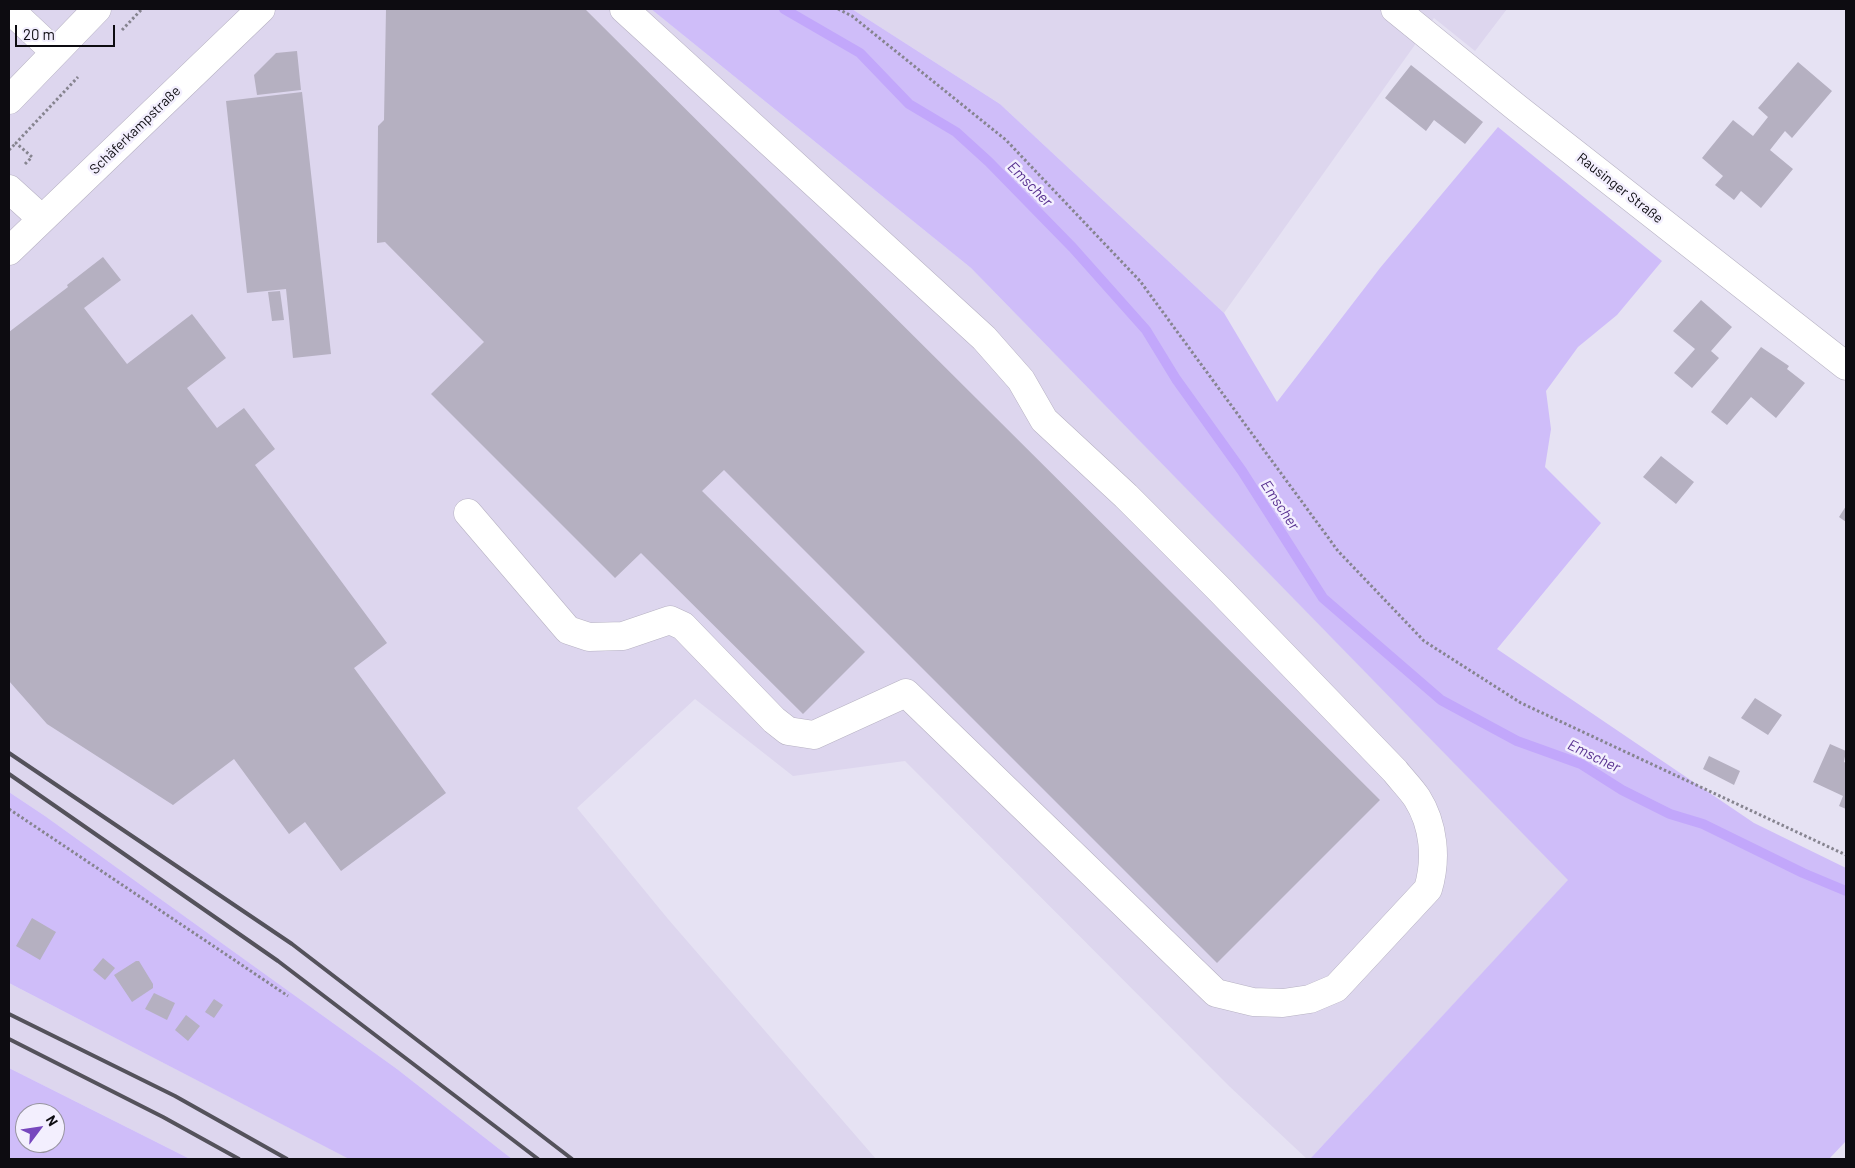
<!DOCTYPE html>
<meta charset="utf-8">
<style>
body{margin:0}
#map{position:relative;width:1855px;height:1168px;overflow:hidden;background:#e6e2f3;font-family:Barlow,sans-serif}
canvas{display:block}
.frame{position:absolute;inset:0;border:10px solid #0d0c11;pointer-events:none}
.north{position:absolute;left:15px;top:1103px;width:50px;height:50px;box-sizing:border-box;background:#f3effe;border:1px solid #97949f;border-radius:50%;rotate:59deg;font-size:14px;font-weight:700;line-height:20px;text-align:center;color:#0d0c11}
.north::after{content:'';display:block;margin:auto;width:18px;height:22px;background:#7747be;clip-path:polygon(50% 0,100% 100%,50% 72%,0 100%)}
.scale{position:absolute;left:15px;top:25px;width:100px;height:22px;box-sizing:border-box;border:2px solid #0d0c11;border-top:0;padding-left:6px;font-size:15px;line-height:18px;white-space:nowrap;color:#0d0c11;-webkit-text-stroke:4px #f3effe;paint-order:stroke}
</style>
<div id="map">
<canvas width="1855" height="1168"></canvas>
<div class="frame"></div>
<div class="north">N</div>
<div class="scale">20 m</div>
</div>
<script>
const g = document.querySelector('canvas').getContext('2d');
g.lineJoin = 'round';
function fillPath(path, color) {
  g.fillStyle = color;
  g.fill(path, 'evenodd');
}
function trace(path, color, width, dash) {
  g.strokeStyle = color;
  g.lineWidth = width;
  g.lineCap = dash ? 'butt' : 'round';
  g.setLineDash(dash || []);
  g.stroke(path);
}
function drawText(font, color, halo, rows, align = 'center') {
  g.font = font + ' Barlow,sans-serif';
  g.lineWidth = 5;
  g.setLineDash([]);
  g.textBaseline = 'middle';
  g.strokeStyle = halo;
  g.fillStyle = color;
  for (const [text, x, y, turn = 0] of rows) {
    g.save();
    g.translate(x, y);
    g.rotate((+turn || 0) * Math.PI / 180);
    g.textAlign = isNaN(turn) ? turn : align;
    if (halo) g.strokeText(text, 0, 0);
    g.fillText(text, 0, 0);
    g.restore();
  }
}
fillPath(new Path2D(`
 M9,9H651L971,268L1569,880L1310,1159H1307L1229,1086L905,761L793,776L695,699L577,808L668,919L876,1159H512L397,1069L45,816L9,792Z
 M852,9H1507L1475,51L1434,18L1224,313L1000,104Z
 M9,983L344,1156L349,1159H190L9,1068Z`), '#ddd6ee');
fillPath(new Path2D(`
 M651,9H852L1000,104L1224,313L1277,402L1380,268L1498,127L1662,261L1617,315L1578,347L1546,391L1551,429L1545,467L1601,523L1497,649L1754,823L1846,868V1141L1829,1159H1310L1568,880L971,268Z
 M9,792L45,816L397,1069L512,1159H349L9,983Z
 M9,1068L190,1159H9ZM25,1113H55V1143H25Z`), '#cfbdf9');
trace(new Path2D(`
 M784,9L860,53L909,104L956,132L989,162L1073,248L1146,330L1176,379L1242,471L1323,598L1441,700L1517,741L1581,764L1622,790L1670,814L1703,824L1803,873L1846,891`), '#c2a7fb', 10);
fillPath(new Path2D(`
 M386,9H585L1380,800L1217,963L724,470L702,491L865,652L803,714L641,553L615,578L431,394L484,342L385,242L377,243L378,126L384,120Z
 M297,51L301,90L257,95L254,75L276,53Z
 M1798,62L1832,91L1792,138L1785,131L1770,150L1793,169L1761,208L1741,191L1734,200L1715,185L1723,176L1702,158L1733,120L1753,136L1768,117L1758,108Z
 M1411,65L1483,122L1465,144L1434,120L1426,131L1385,98Z
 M302,92L331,354L293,358L286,289L247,293L226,101Z
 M103,257L121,280L84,308L127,364L192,314L226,358L187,388L217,428L244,408L275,449L255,465L387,643L354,668L446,793L341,871L305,822L289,834L234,759L173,805L47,724L9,681V332L68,287L67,285Z
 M280,291L284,320L272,321L268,292Z
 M1701,300L1732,327L1711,351L1719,358L1692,388L1674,373L1695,349L1673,331Z
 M1761,347L1789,366L1787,369L1805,383L1776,418L1751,397L1727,425L1711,412Z
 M1661,456L1694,482L1676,504L1643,477Z
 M1846,506V522L1839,517Z
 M1755,698L1782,715L1768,735L1741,718Z
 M1830,744L1846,751L1844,762L1846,763V809L1839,806L1843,796L1813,782Z
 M1709,756L1740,771L1734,785L1703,769Z
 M32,918L56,932L40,960L16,946Z
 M103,958L115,968L105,980L93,970Z
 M136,961H139L153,984V988L132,1002L114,975Z
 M154,993L175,1003L167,1020L145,1009Z
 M214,999L223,1005L214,1018L205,1012Z
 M186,1015L200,1026L188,1041L175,1030Z`), '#b5b0c1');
const minor = new Path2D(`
 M9,9L55,52
 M1395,9L1517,108L1846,366
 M9,100L97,9
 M9,189L42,219
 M9,251L261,9
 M468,513L568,630L589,637L623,636L670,620L683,626L774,720L788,731L814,735L906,693L1216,993L1253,1002L1283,1003L1310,999L1336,988L1428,889C1437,859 1434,825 1417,798C1411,789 1402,780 1395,771L1220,590L1126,496L1044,420L1021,380L984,338L624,9`);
trace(minor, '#b7b2c3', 29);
trace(new Path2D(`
 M838,9L852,16L1006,140L1140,281L1338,551L1424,641L1521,703L1846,855
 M122,30L142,9
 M9,150L16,143
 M25,164L32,157L16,143L78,77
 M9,809L288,996`), '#86848f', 3, [2.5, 2.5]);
trace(minor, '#fff', 28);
trace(new Path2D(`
 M9,753L292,944L572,1159
 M9,774L278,961L538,1159
 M9,1014L175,1096L287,1159
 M9,1039L163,1117L239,1159`), '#54525b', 4);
drawText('14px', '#0d0c11', '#f3effe', [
 ["Schäferkampstraße",135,130,-44],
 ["Rausinger Straße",1620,188,38]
]);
drawText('italic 15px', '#583190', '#f3effe', [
 ["Emscher",1030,184,45],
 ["Emscher",1280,505,56],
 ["Emscher",1594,756,26]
]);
</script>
